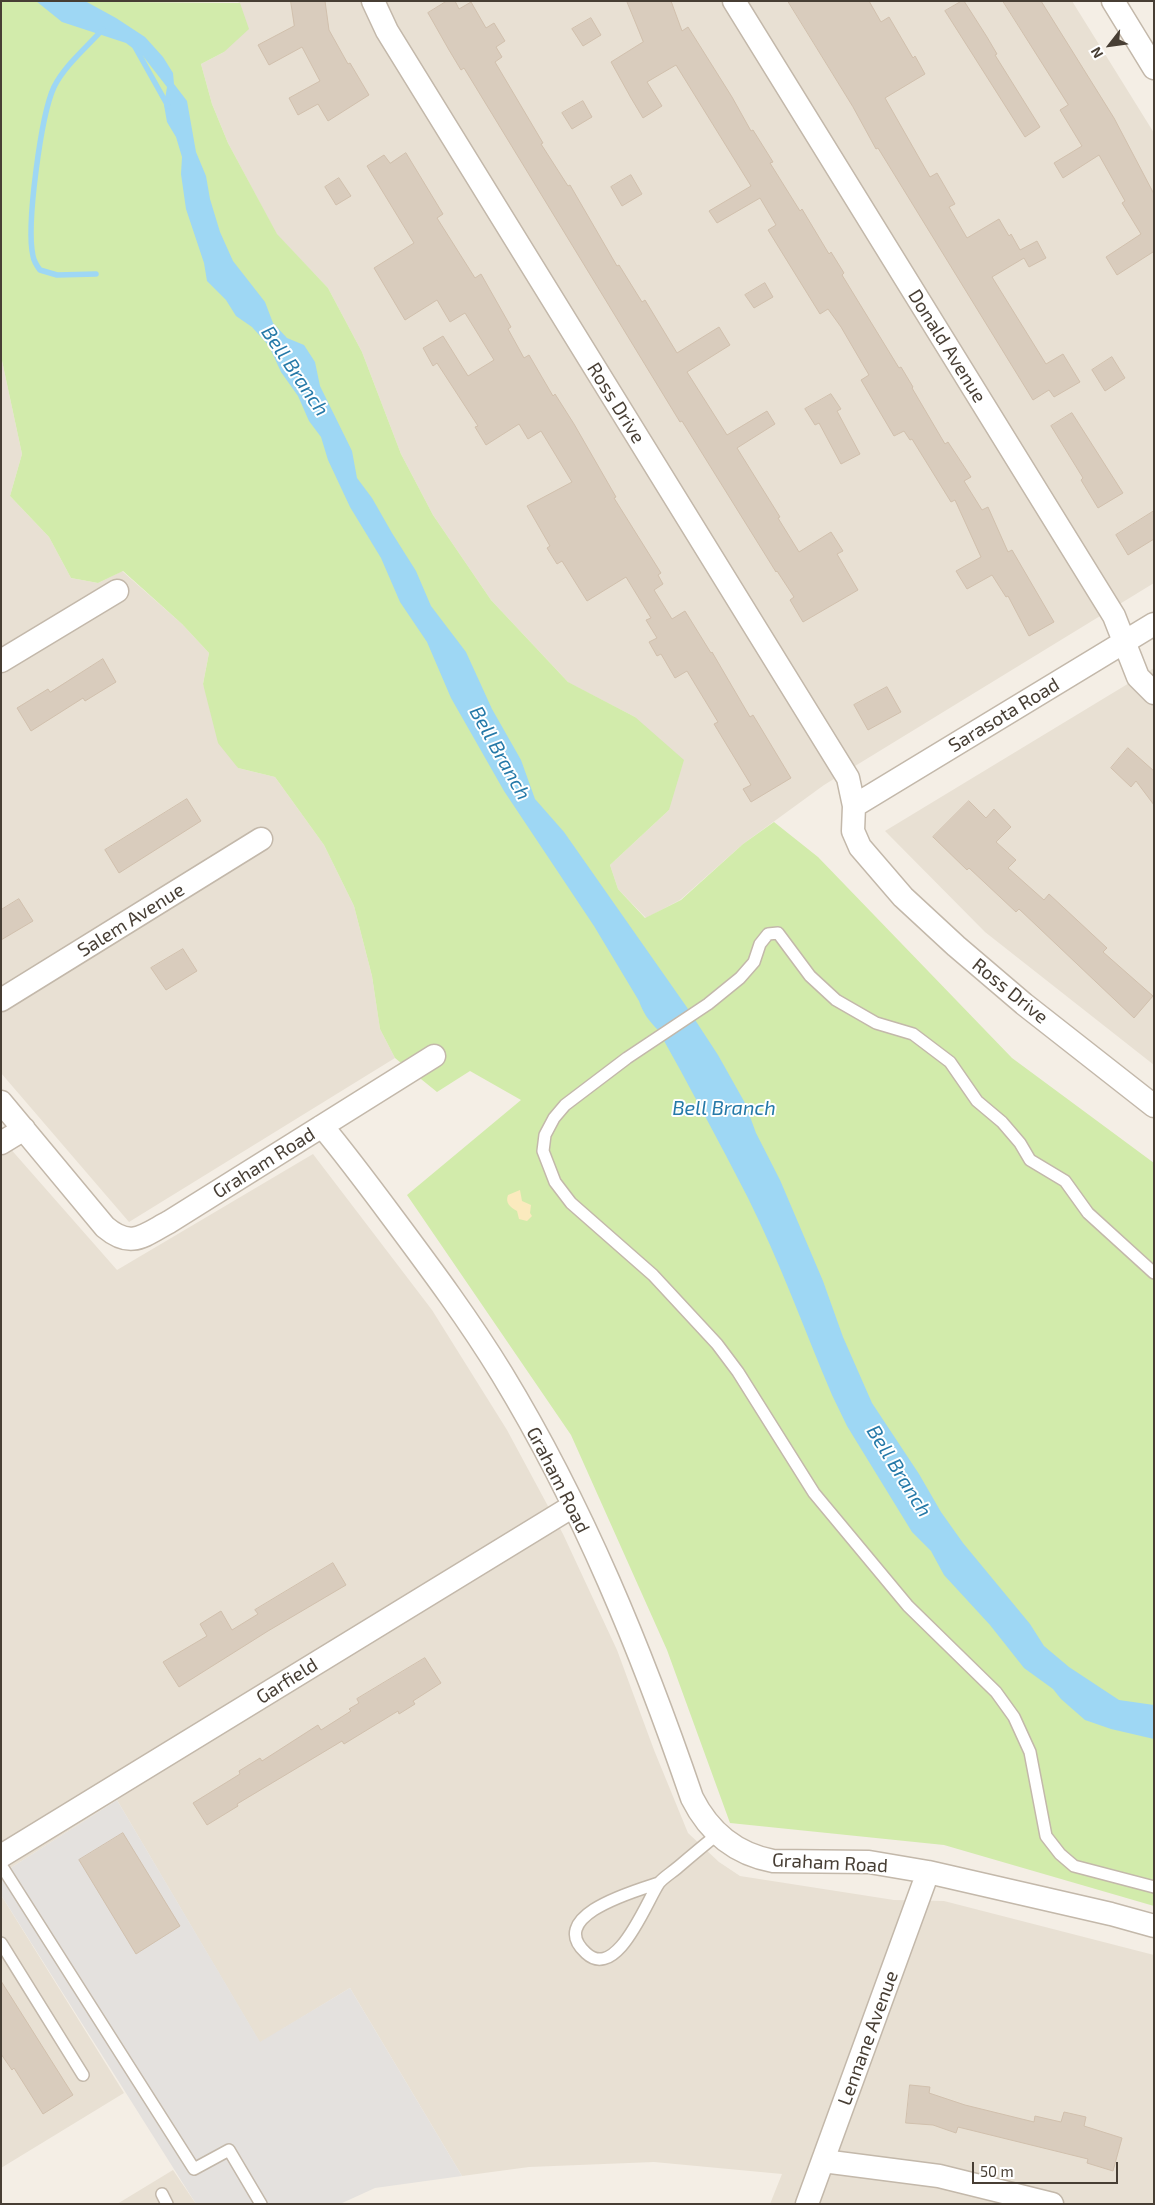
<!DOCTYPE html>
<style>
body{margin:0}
#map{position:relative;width:1155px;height:2205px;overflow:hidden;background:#f4eee5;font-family:"Exo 2",sans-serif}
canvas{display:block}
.frame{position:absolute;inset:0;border:2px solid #473e34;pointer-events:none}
.north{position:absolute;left:1085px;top:20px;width:50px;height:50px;-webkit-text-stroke:4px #fff;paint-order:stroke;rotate:240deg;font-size:14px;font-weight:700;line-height:20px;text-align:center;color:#473e34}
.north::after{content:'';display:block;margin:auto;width:18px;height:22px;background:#473e34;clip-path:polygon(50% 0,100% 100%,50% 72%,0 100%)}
.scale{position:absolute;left:972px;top:2162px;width:146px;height:22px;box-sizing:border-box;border:2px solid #473e34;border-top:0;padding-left:6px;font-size:15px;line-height:18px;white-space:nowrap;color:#473e34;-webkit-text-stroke:4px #fff;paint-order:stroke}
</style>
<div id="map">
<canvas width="1155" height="2205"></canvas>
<div class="frame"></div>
<div class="north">N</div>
<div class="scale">50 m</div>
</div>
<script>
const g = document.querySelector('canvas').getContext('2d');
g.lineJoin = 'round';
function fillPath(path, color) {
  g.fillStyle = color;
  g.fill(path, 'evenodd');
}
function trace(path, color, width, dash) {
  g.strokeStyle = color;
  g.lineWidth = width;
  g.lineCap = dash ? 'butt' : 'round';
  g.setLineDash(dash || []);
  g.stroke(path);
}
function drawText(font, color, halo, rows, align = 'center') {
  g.font = font + ' "Exo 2",sans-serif';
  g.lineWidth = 4;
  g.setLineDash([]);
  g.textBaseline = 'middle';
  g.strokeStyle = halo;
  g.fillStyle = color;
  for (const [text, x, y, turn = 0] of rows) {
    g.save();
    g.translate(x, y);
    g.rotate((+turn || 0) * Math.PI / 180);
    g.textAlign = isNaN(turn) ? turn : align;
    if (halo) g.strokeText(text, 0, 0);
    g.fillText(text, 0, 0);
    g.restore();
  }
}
fillPath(new Path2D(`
 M235,1H1072L1154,133V583L824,785L743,844L680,900L646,918L618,889L610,865L669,810L635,717L569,683L491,600L433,515L401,454L362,352L328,288L277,235L228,143L212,104L201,64L224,52L240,3Z
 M1,356L22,454L10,496L49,537L71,578L98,583L122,571L182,624L209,653L203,684L238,768L275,777L324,845L354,906L372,976L380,1029L395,1058L129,1222L1,1073Z
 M1154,668V1065L985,932L885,831Z
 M1,1138L117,1270L313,1154L432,1310L507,1430L563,1534L617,1650L654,1750L688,1833L719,1862L740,1876L894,1900L944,1901L1154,1955V2204H770L782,2174L654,2162L529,2167L462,2176L350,1988L260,2043L117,1800L1,1874Z
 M1,1895L124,2093L1,2168Z
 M173,2170L196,2204H117Z`), '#e8e0d3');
fillPath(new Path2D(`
 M1,1L240,3L249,29L224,52L201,64L212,104L228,143L277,234L328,288L362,352L401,454L433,515L491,600L568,682L635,717L684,760L669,810L610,865L618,889L645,918L681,900L743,844L774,822L818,857L1012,1058L1154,1163V1906L944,1845L730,1823L667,1650L571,1435L407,1195L521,1100L470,1071L437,1092L395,1058L380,1029L372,976L354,906L324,845L275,777L238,768L218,743L203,684L209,653L182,624L123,571L98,583L71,578L49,537L10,496L22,454L1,356Z`), '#d2ebab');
fillPath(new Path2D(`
 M520,1190L522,1201L531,1205L530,1213L532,1216L527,1221L519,1219L517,1211C510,1207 505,1203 508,1195Z`), '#fbeabe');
fillPath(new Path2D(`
 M117,1800L260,2042L350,1988L462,2176L375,2188L340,2204H196L1,1895V1874Z`), '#e4e1de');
fillPath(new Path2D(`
 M36,1H85L116,18L145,37L163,57L173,73L174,84L187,101L196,152L206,176L210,199L220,232L233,261L265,302L273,323L287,338L304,345L315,362L320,386L352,451L357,478L372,498L392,533L416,571L431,606L466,652L492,709L521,760L535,799L564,832L686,1006L718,1055L745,1103L756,1133L780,1180L823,1281L843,1337L872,1403L919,1474L941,1512L963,1543L1030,1624L1044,1646L1069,1667L1119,1700L1154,1705V1739L1111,1729L1085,1720L1061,1699L1053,1689L1024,1668L990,1625L944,1575L931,1551L912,1532L847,1426L832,1395C804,1329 780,1262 748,1198C719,1142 689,1085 658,1030C649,1021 643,1013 639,1001L594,926L504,791L451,698L427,642L400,602L381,558L350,507L328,460L321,437L309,421L298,396L281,372L269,346L252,327L236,316L226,300L207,281L204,263L186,209L181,174L182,157L176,137L167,122L164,105L167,87L143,56L126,43L62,22Z`), '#9ed7f4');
trace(new Path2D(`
 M135,47L168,106
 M96,274L57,275L40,270C37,266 34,262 33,256C26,226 41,115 54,87C65,65 87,47 103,29`), '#9ed7f4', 5.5);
const building = new Path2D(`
 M291,1H325L329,30L348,64L350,63L369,95L328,121L318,104L298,115L289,98L320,81L302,47L269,65L258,45L294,26Z
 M447,1H455L459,9L471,2L486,28L494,23L505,41L496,47L502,57L495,62L543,143L541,144L568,186L570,185L617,266L619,265L642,302L645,300L677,353L719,327L730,345L687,372L727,435L767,411L775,424L737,448L780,517L778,518L799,552L831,532L843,551L837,554L858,590L803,622L790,600L794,597L777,571L776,572L682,421L680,422L464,68L461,70L449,50L428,13Z
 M627,1H671L682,31L688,27L732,97L751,131L753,130L773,162L770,163L800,211L802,209L829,254L831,252L844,273L842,275L899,368L901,367L913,387L912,388L945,444L948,442L971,477L964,481L982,510L988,507L1008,552L1012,550L1054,622L1029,636L1008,596L1006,597L992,575L967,589L956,571L981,557L955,500L951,502L912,439L910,440L904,431L894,436L861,380L869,375L841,327L828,309L820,314L768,230L776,225L760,198L717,223L709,211L751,186L676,65L647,82L662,106L643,118L631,98L611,62L643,42Z
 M788,1H869L881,22L889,17L913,58L915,56L925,74L885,98L930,177L937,173L955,204L949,207L967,238L999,219L1009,236L1011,234L1020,250L1037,241L1046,258L1029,267L1024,258L992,277L1046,364L1063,354L1080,382L1054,397L1049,390L1033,400L878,148L876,149L853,107Z
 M962,1H964L987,37L997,54L995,55L1040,127L1025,137L945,11Z
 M1003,1H1041L1114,118L1154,194V254L1153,252L1117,275L1106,257L1141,234L1122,203L1125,201L1099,155L1063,178L1054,163L1082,146L1060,110L1068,105Z
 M591,18L601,35L583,46L572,29Z
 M583,101L592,117L572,129L562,113Z
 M406,153L443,214L437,218L475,278L481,274L511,327L508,329L524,358L529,355L553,396L555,394L574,424L616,497L614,498L661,573L658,575L663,584L654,590L672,619L685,611L711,653L712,652L750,717L753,715L791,778L751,802L743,789L751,785L714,724L718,722L687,671L675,678L661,654L657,656L649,642L657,638L646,620L651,618L626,577L587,601L562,561L557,564L547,548L550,546L527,506L572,482L541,431L528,439L519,424L486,445L475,427L478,426L437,363L433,366L423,348L443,336L468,376L494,360L465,313L450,322L437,300L405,320L374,268L414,243L367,166L384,155L390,163Z
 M631,175L642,194L622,206L611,187Z
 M339,178L351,196L336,205L325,187Z
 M765,283L773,297L754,308L745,295Z
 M1112,357L1125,378L1105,391L1092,370Z
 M831,394L841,409L837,411L860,454L841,464L819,423L815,425L805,409Z
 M1072,413L1123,493L1098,508L1081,480L1083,478L1051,426Z
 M1154,511V539L1128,555L1116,535Z
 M103,659L116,682L85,701L83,698L31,731L17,708L48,689L50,692Z
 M887,687L901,712L868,730L854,705Z
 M1128,748L1154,771V805L1136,781L1131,787L1111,768Z
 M187,799L201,821L119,873L105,850Z
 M969,801L986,818L994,809L1011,827L996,842L1016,860L1008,868L1044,900L1049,894L1107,948L1103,952L1153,996L1134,1018L1019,909L1016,912L969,868L967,870L933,837Z
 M19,899L33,921L1,940V910Z
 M183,949L197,971L166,990L151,968Z
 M333,1563L346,1585L268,1631L179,1687L163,1662L207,1636L200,1624L221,1611L232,1630L258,1614L255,1610Z
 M425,1658L441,1683L413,1701L415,1704L399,1714L398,1711L344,1744L342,1741L237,1804L238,1806L207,1825L193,1803L240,1774L239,1771L260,1758L262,1761L318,1725L321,1730L351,1711L349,1709L359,1703L357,1699Z
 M123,1833L180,1926L136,1954L79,1860Z
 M1,1981L73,2095L43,2114L14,2068L12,2070L1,2054Z
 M910,2085L930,2087L929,2093L965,2105L1034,2122L1035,2116L1061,2122L1064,2112L1086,2117L1084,2126L1122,2138L1113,2171L1087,2163L1088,2159L958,2127L956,2133L933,2125L906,2123Z`);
fillPath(building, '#d9ccbd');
trace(building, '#d1c0ad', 1);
const service = new Path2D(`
 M1154,1273L1088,1213L1065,1181L1030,1160L1020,1143L1002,1122L977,1101L950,1062L913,1034L876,1023L836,1000L810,976L778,933L768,934L760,944L754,962L740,978L708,1004L627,1058L565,1105L554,1118L545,1135L543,1151L555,1182L571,1203L653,1275L717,1344L738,1372L814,1493L908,1606L996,1692L1014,1717L1030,1752L1046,1836L1060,1854L1074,1866L1154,1887
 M1,1865L194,2169L229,2150L261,2204
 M659,1883C635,1891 545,1916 586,1953C617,1982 647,1900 659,1883C663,1878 671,1873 677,1868C690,1857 704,1845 718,1834
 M1,1943L83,2075
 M162,2194L167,2204`);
const minor = new Path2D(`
 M373,1L387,31L848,778L854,806L853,831L860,847L903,897L956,946L1024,1004L1154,1106
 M734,1L1114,616L1138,677L1154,693
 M1113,1L1154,68
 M1,661L117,591
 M854,806L1154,624
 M1,1000L261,839
 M1,1102L105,1227C131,1249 143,1236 169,1222L434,1056
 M322,1126C347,1156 370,1187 393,1218C431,1269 469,1320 502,1374C583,1507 642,1652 692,1798C709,1832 736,1854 773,1861L869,1862L928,1872L1111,1914L1154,1926
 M1,1143L24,1129
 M1,1856L573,1506
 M823,2161L939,2176L1052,2204
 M807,2204L928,1872`);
trace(service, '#c3b8aa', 14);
trace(minor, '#c3b8aa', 25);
trace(service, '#fff', 11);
trace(minor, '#fff', 22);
drawText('19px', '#473e34', '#fff', [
 ["Donald Avenue",947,346,58],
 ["Ross Drive",616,403,58],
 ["Sarasota Road",1004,715,-31],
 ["Salem Avenue",131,920,-32],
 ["Ross Drive",1010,991,39],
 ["Graham Road",264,1163,-32],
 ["Graham Road",558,1480,63],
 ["Garfield",287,1681,-32],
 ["Graham Road",830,1863,3],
 ["Lennane Avenue",868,2038,-70]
]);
drawText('italic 20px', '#2579a8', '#fff', [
 ["Bell Branch",295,371,56],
 ["Bell Branch",500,753,61],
 ["Bell Branch",724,1108],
 ["Bell Branch",899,1471,58]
]);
</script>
